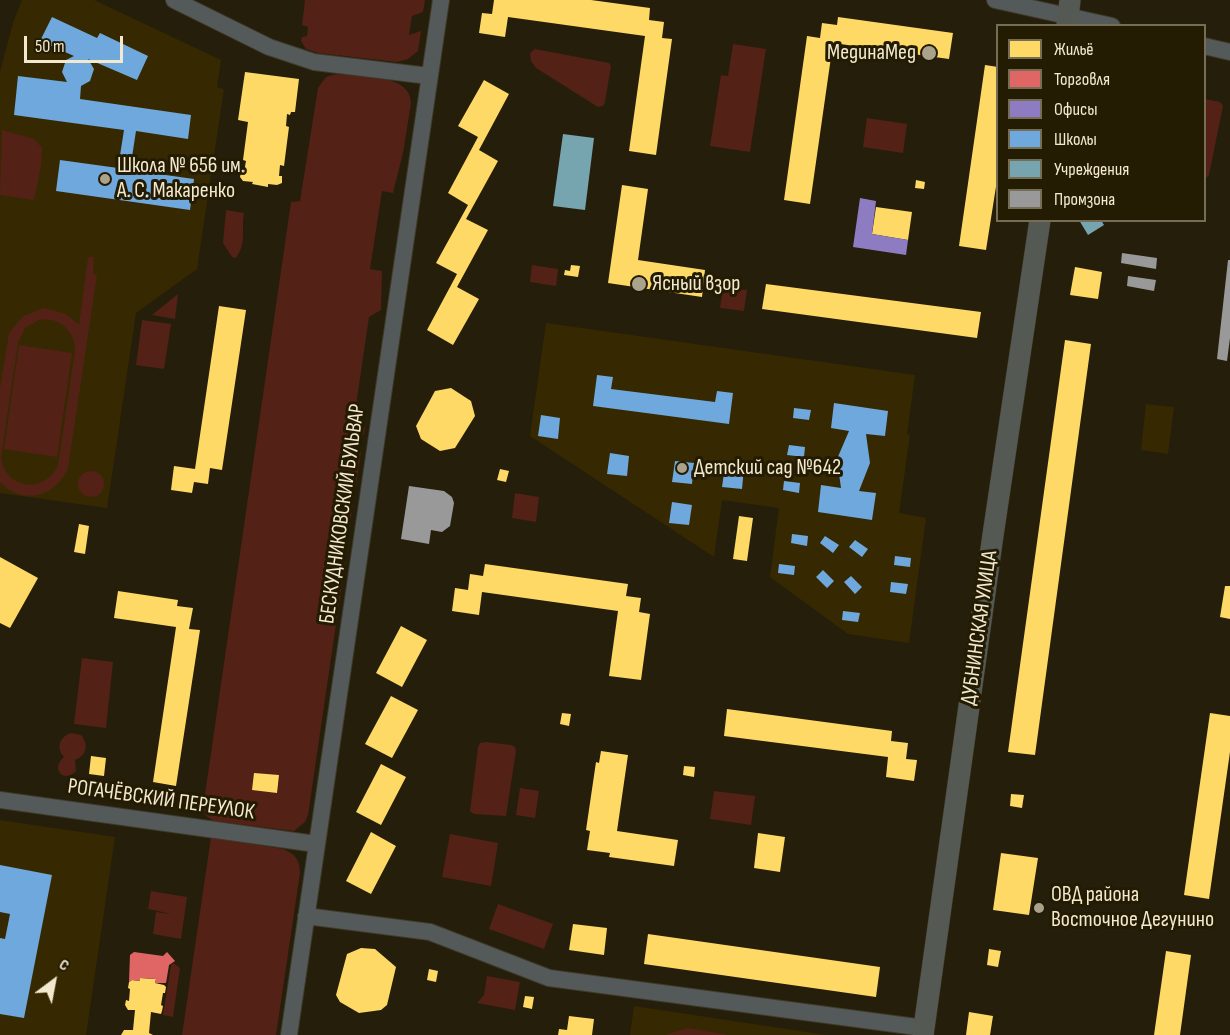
<!DOCTYPE html>
<meta charset="utf-8">
<style>
body{margin:0}
#map{position:relative;width:1230px;height:1035px;overflow:hidden;background:#251e0b;font-family:"Sofia Sans Condensed",sans-serif}
canvas{display:block}
.legend{position:absolute;left:996px;top:24px;width:210px;height:198px;box-sizing:border-box;background:#241b03;border:2px solid #766d55;margin:0;padding:8px 10px;list-style:none;font-size:18px;color:#f2e9cf}
.legend li{display:flex;align-items:center;gap:12px;height:30px}
.legend b{width:30px;border:2px solid #766d55}
.north{position:absolute;left:24px;top:951px;width:60px;height:60px;-webkit-text-stroke:4px #241b03;paint-order:stroke;rotate:32deg;font-size:16px;font-weight:700;line-height:24px;text-align:center;color:#f2e9cf}
.north::after{content:'';display:block;margin:auto;width:21px;height:27px;background:#f2e9cf;clip-path:polygon(50% 0,100% 100%,50% 72%,0 100%)}
.scale{position:absolute;left:24px;top:36px;width:99px;height:27px;box-sizing:border-box;border:3px solid #f2e9cf;border-top:0;padding-left:8px;font-size:18px;line-height:21px;white-space:nowrap;color:#f2e9cf;-webkit-text-stroke:4px #241b03;paint-order:stroke}
</style>
<div id="map">
<canvas width="1230" height="1035"></canvas>
<ul class="legend">
<li><b style="height:16px;background:#ffd966"></b>Жильё</li>
<li><b style="height:16px;background:#e06666"></b>Торговля</li>
<li><b style="height:16px;background:#8e7cc3"></b>Офисы</li>
<li><b style="height:16px;background:#6fa8dc"></b>Школы</li>
<li><b style="height:16px;background:#76a5af"></b>Учреждения</li>
<li><b style="height:16px;background:#999"></b>Промзона</li>
</ul>
<div class="north">С</div>
<div class="scale">50 m</div>
</div>
<script>
const g = document.querySelector('canvas').getContext('2d');
g.lineJoin = 'round';
function fillPath(path, color) {
  g.fillStyle = color;
  g.fill(path, 'evenodd');
}
function trace(path, color, width, dash) {
  g.strokeStyle = color;
  g.lineWidth = width;
  g.lineCap = dash ? 'butt' : 'round';
  g.setLineDash(dash || []);
  g.stroke(path);
}
function drawText(font, color, halo, rows, align = 'center') {
  g.font = font + ' "Sofia Sans Condensed",sans-serif';
  g.lineWidth = 6;
  g.setLineDash([]);
  g.textBaseline = 'middle';
  g.strokeStyle = halo;
  g.fillStyle = color;
  for (const [text, x, y, turn = 0] of rows) {
    g.save();
    g.translate(x, y);
    g.rotate((+turn || 0) * Math.PI / 180);
    g.textAlign = isNaN(turn) ? turn : align;
    if (halo) g.strokeText(text, 0, 0);
    g.fillText(text, 0, 0);
    g.restore();
  }
}
fillPath(new Path2D(`
 M22,0H94L221,60L217,87L224,89L197,269L136,313L107,508L0,493V72L13,23Z
 M546,323L915,375L907,434L910,435L899,513L926,518L909,643L848,634L770,577L779,508L722,500L714,557L530,436Z
 M1146,404L1174,407L1168,454L1141,450Z
 M0,820L115,837L86,1035H0Z
 M634,1006L826,1035H630Z`), '#362901');
fillPath(new Path2D(`
 M305,0H425L423,12L412,16L409,35L421,31L418,51L408,59L397,62L318,53L306,49L301,41L302,37L307,36L308,27L302,25Z
 M733,44L766,49L750,152L710,146L721,75L728,76Z
 M535,49L609,63L611,66L605,102L603,106L598,107L536,68L531,61L530,53Z
 M337,74C358,77 411,73 411,103L403,153L393,193L382,191L370,269L382,271L381,310L369,317L352,433L365,427L364,434L351,441L349,458L361,451L356,486L344,490L342,504L353,501L350,526L339,529L334,565L345,563L308,815L305,822L294,831L214,821L206,816L203,808L291,202L300,201L318,88L326,77Z
 M1205,99L1220,102L1223,106L1209,175L1205,179Z
 M867,118L907,124L903,153L863,147Z
 M2,130L34,139L42,148L41,166L34,200L0,195Z
 M226,210L244,213C241,231 247,242 236,258L232,257L223,243Z
 M88,257H94L93,274L97,275L68,468C56,497 22,506 0,482V388L9,333L23,316L44,308L66,314L79,325ZM39,320C60,317 75,331 75,351L58,465C45,495 4,489 1,457L18,343L25,328Z
 M532,265L558,269L556,286L530,282Z
 M723,287L747,290L744,311L720,308Z
 M178,294L175,319L152,315Z
 M142,320L171,324L164,369L136,365Z
 M19,345L72,353L57,457L4,449Z
 M78 484a13 13 0 1 1 26 0a13 13 0 1 1-26 0Z
 M515,493L539,497L536,522L512,518Z
 M82,658L113,662L106,728L74,724Z
 M71,733L81,735C89,745 87,755 75,760L76,771C64,784 50,769 64,757C56,748 59,737 71,733Z
 M486,742L511,745L515,747L516,751L506,816L474,814L470,811L478,747L480,743Z
 M520,788L539,791L535,818L516,815Z
 M714,791L755,796L751,825L710,819Z
 M450,834L498,843L491,886L442,877Z
 M211,837L283,849C295,854 300,860 300,873L276,1035H182Z
 M151,891L187,897L181,939L153,934L156,912L172,914L148,909Z
 M498,904L553,924L544,949L489,929Z
 M174,963L180,968L173,1017L163,1015L171,965Z
 M487,976L520,982L515,1010L477,1003L484,995Z
 M687,1028L729,1035H666Z`), '#532116');
fillPath(new Path2D(`
 M494,0H591L650,8L649,20L664,22L662,38L672,39L656,155L629,151L645,36L508,17L505,37L479,33L482,13L492,14Z
 M838,17L953,33L949,59L833,43L810,204L784,200L807,36L820,38L822,23L837,25Z
 M985,65L998,67V174L986,250L959,246Z
 M245,72L299,79L295,112H291L290,115L287,114L286,126L289,127L284,166L280,165L279,176H282V183L277,185L268,184V187L252,184L253,182L243,181L240,177L241,172H244L246,161L243,160L248,122L238,120Z
 M484,80L509,94L479,150L498,161L466,219L488,230L457,287L479,299L453,345L427,330L457,274L436,263L468,205L448,193L478,137L458,126Z
 M916,180L925,182L924,189L915,188Z
 M622,185L648,189L638,260L705,270L702,297L608,283Z
 M876,207L912,212L908,240L872,234Z
 M571,265L580,266L578,277L564,275L565,270L570,271Z
 M1075,267L1102,272L1098,299L1070,295Z
 M766,284L981,312L977,338L762,309Z
 M219,306L246,310L222,470L210,468L208,484L194,482L192,493L171,490L174,466L195,469Z
 M1065,340L1091,344L1035,755L1008,752Z
 M451,388L471,401L475,416L455,448L440,451L421,439L416,426L435,391Z
 M500,469L509,471L506,482L497,480Z
 M739,516L753,518L747,561L733,559Z
 M79,524L89,526L85,554L74,552Z
 M0,557L38,578L10,628L0,623Z
 M485,564L628,584L626,596L641,598L639,612L650,614L641,680L609,676L618,611L482,592L479,615L452,611L455,588L468,590L470,574L483,576Z
 M1225,586H1230V619L1220,617Z
 M118,591L178,600L177,606L193,608L189,629L200,630L176,786L153,782L176,627L114,618Z
 M401,626L427,640L402,687L376,673Z
 M391,696L418,710L392,758L365,744Z
 M727,709L892,731L891,741L908,743L906,759L917,760L914,781L886,777L888,757L724,736Z
 M562,713L571,714L569,726L560,724Z
 M1210,713L1230,716V752L1209,899L1184,895Z
 M601,751L628,755L617,831L678,840L674,866L609,857L610,853L587,850L590,831L586,830L596,762L599,763Z
 M91,756L106,758L104,776L89,774Z
 M381,764L406,777L381,825L356,812Z
 M684,766L695,767L694,777L683,775Z
 M254,773L279,775L277,793L252,790Z
 M1011,794L1024,795L1022,808L1010,806Z
 M371,832L396,846L371,894L346,881Z
 M758,833L785,837L780,872L754,868Z
 M1001,853L1038,858L1029,915L993,910Z
 M573,924L607,928L604,955L569,950Z
 M648,934L880,967L876,997L644,964Z
 M361,948L375,949L396,967L387,1005L381,1010L359,1013L340,1002L336,995L347,954Z
 M989,949L1001,951L998,967L987,965Z
 M1166,951L1191,955L1180,1035H1154Z
 M429,969L438,971L436,982L427,980Z
 M140,978L156,979L155,983L164,985L166,987L165,993H163L161,1005L163,1006L162,1011L161,1014L151,1012L149,1033L153,1035H121L124,1030H133L135,1010H128L125,1005L126,1000L129,1001L130,989L128,988L129,982L132,980L140,981Z
 M525,996L534,997L532,1009L523,1007Z
 M969,1012L993,1016L990,1035H966Z
 M569,1016L594,1019L592,1035H558L559,1029L567,1030Z`), '#ffd966');
fillPath(new Path2D(`
 M134,952L163,956L167,952L175,961L169,965L166,983H155L156,979L140,978V981L132,980L129,982L130,955Z`), '#e06666');
fillPath(new Path2D(`
 M860,198L876,201L872,234L908,240L906,255L853,247Z`), '#8e7cc3');
fillPath(new Path2D(`
 M52,17L97,38L100,33L148,56L137,80L88,59L94,69L90,81L81,86L80,99L191,115L188,139L136,131L130,170L194,179L190,210L56,191L60,160L118,168L124,130L14,115L18,76L67,82L62,72L66,60L74,56L40,41Z
 M597,375L613,377L611,389L715,402L717,391L733,393L729,424L593,406Z
 M834,403L888,411L885,436L866,434L870,463L859,491L876,493L872,520L818,512L821,485L841,488L837,459L849,431L831,428Z
 M794,408L811,410L809,420L793,418Z
 M541,415L560,418L558,439L538,436Z
 M789,445L805,447L804,457L787,455Z
 M610,453L629,456L627,476L607,474Z
 M675,461L694,463L692,484L672,482Z
 M725,466L744,468L742,489L722,487Z
 M784,481L800,483L799,493L783,490Z
 M672,502L692,505L689,525L669,523Z
 M792,534L808,536L807,546L791,543Z
 M825,536L839,545L833,553L820,543Z
 M855,540L868,549L862,557L849,547Z
 M895,556L911,558L910,567L894,565Z
 M779,564L795,566L794,575L778,573Z
 M823,570L834,581L827,588L816,577Z
 M851,576L862,587L855,594L844,582Z
 M891,582L908,584L906,594L890,592Z
 M843,611L860,613L858,622L842,620Z
 M0,865L52,875L24,1018L0,1014V938L5,939L10,914L0,912Z`), '#6fa8dc');
fillPath(new Path2D(`
 M563,134L594,138L585,210L553,206Z
 M1079,220H1101L1104,225L1088,235Z`), '#76a5af');
fillPath(new Path2D(`
 M1122,253L1157,258L1156,269L1121,263Z
 M1228,260H1230V338L1227,361L1217,359Z
 M1128,276L1156,280L1154,291L1127,286Z
 M409,486L444,491L452,497L454,503L450,526L442,532L431,530L429,544L401,539Z`), '#999');
const minor = new Path2D(`
 M174,0L269,47L314,62L429,76
 M995,0L1112,26
 M1204,46L1230,52
 M0,800L316,844
 M306,916L430,932L549,978L924,1028
 M289,1035L441,0`);
const major = new Path2D(`
 M1067,26L1070,0
 M923,1035L993,535L1040,220`);
trace(minor, '#3f3a29', 18);
trace(major, '#3f3a29', 22);
trace(minor, '#545a59', 16);
trace(major, '#545a53', 21);
for (const [x, y, r, color] of [
 [929,53,8,"#aaa28a"],
 [105,179,6,"#aaa28a"],
 [639,284,8,"#aaa28a"],
 [682,468,6,"#aaa28a"],
 [1039,908,6,"#aaa28a"]
]) {
  const dot = new Path2D();
  dot.arc(x, y, r, 0, 2 * Math.PI);
  g.fillStyle = color;
  g.fill(dot);
  trace(dot, '#241b03', 2);
}
drawText('22px', '#f2e9cf', '#241b03', [
 ["МединаМед",916,53,"right"],
 ["Школа № 656 им.",117,166],
 ["А. С. Макаренко",117,191],
 ["Ясный взор",652,284],
 ["Детский сад №642",694,468],
 ["ОВД района",1051,895],
 ["Восточное Дегунино",1051,920]
], 'left');
drawText('22px', '#f2e9cf', '#241b03', [
 ["БЕСКУДНИКОВСКИЙ БУЛЬВАР",343,514,-82],
 ["ДУБНИНСКАЯ УЛИЦА",980,628,-82],
 ["РОГАЧЁВСКИЙ ПЕРЕУЛОК",161,800,8]
]);
</script>
